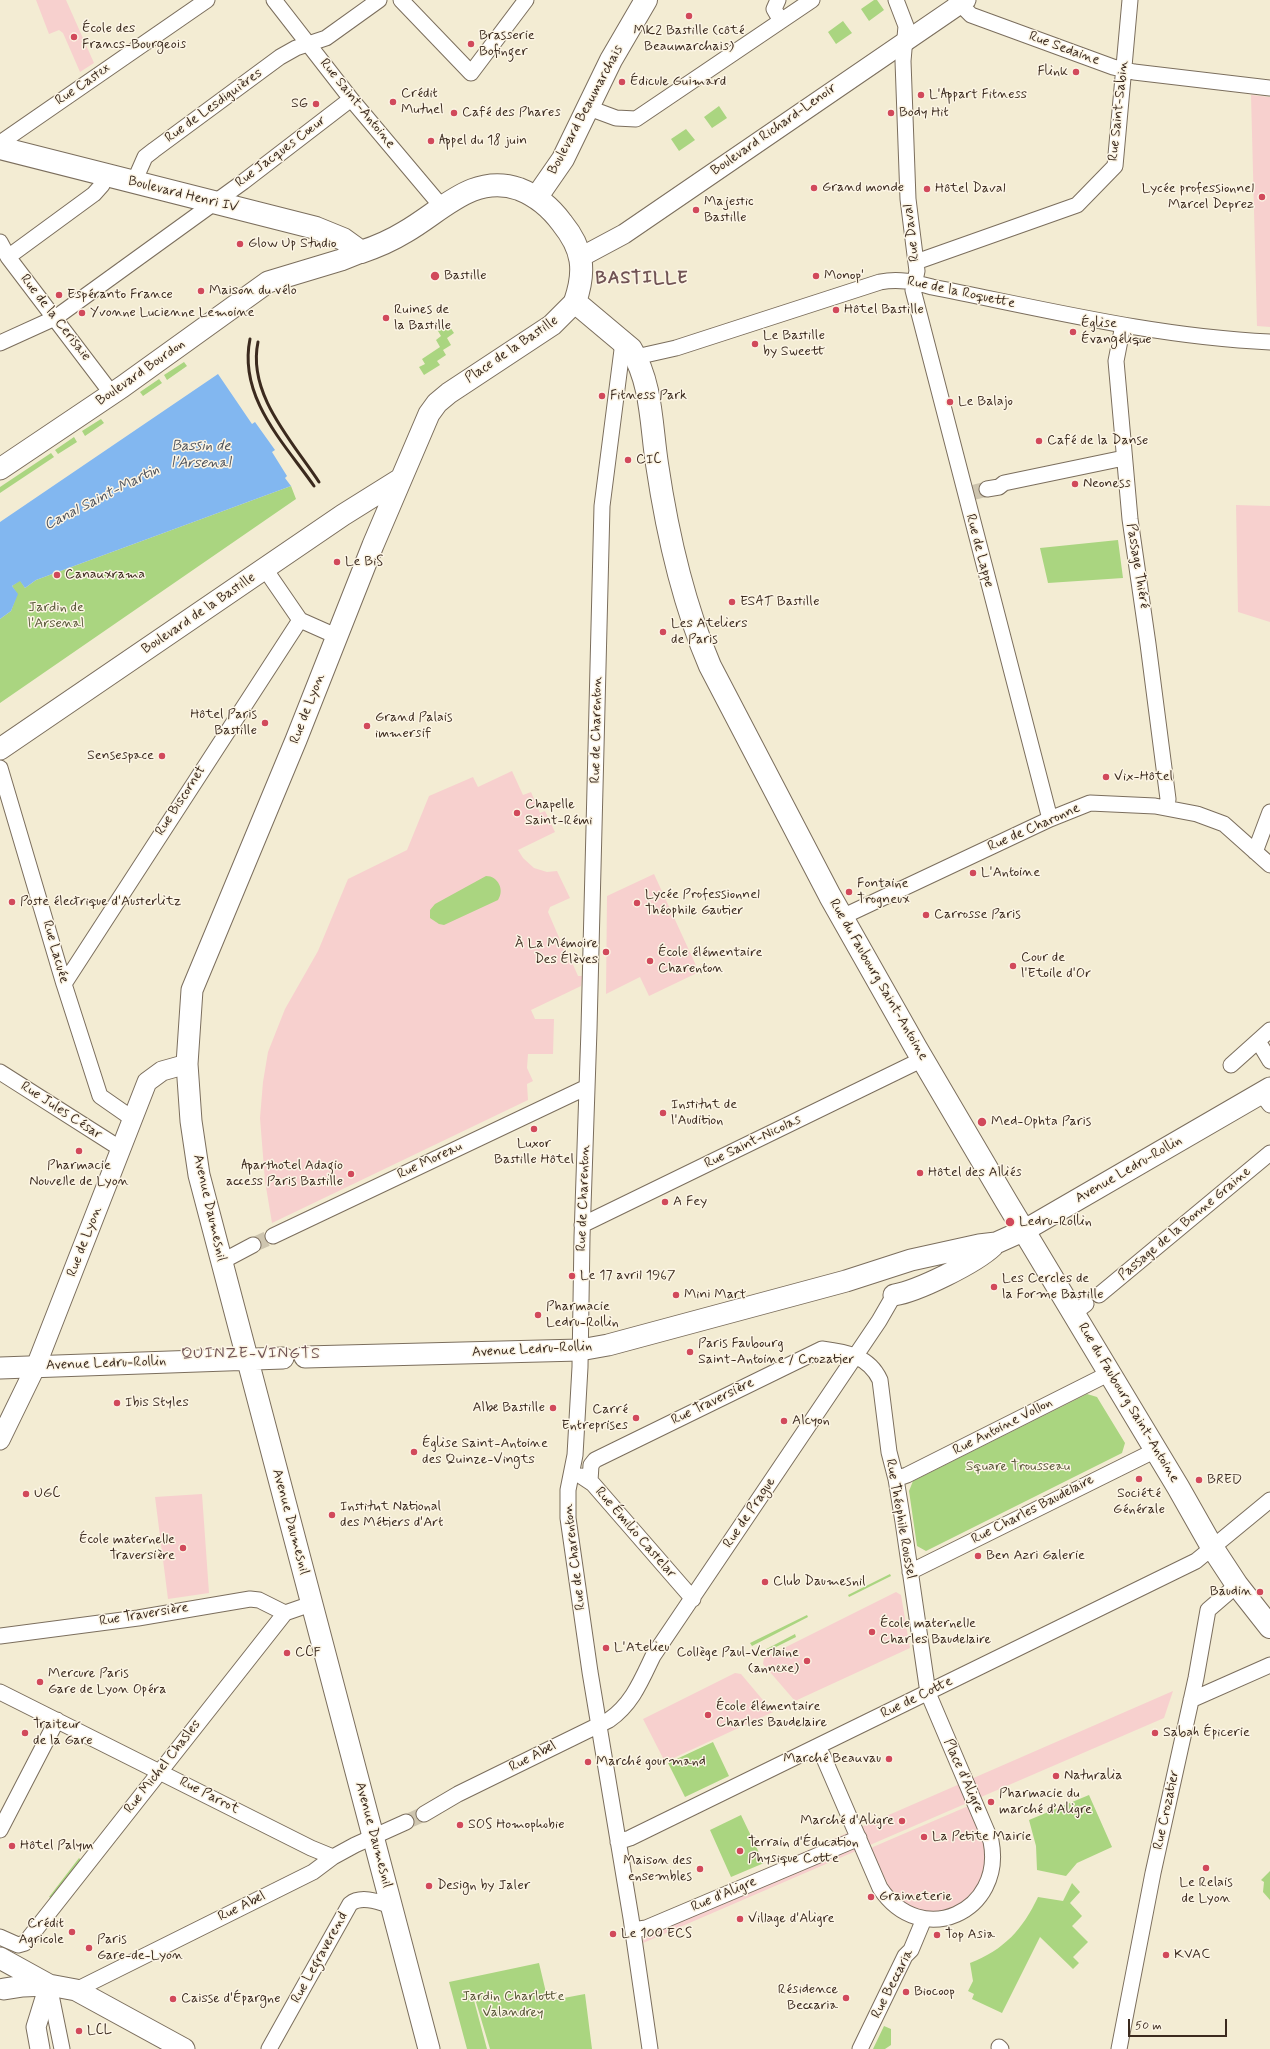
<!DOCTYPE html>
<meta charset="utf-8">
<style>
body{margin:0}
#map{position:relative;width:1270px;height:2049px;overflow:hidden;background:#f3ecd3;font-family:Mynerve,sans-serif}
canvas{display:block}
.scale{position:absolute;left:1128px;top:2019px;width:99px;height:18px;box-sizing:border-box;border:2px solid #3b2a1e;border-top:0;padding-left:5px;font-size:12px;line-height:14px;white-space:nowrap;color:#3b2a1e;-webkit-text-stroke:3px #fcf5e5;paint-order:stroke}
</style>
<div id="map">
<canvas width="1270" height="2049"></canvas>
<div class="scale">50 m</div>
</div>
<script>
const g = document.querySelector('canvas').getContext('2d');
g.lineJoin = 'round';
function fillPath(path, color) {
  g.fillStyle = color;
  g.fill(path, 'evenodd');
}
function trace(path, color, width, dash) {
  g.strokeStyle = color;
  g.lineWidth = width;
  g.lineCap = dash ? 'butt' : 'round';
  g.setLineDash(dash || []);
  g.stroke(path);
}
function drawText(font, color, halo, rows, align = 'center') {
  g.font = font + ' Mynerve,sans-serif';
  g.lineWidth = 3;
  g.setLineDash([]);
  g.textBaseline = 'middle';
  g.strokeStyle = halo;
  g.fillStyle = color;
  for (const [text, x, y, turn = 0] of rows) {
    g.save();
    g.translate(x, y);
    g.rotate((+turn || 0) * Math.PI / 180);
    g.textAlign = isNaN(turn) ? turn : align;
    if (halo) g.strokeText(text, 0, 0);
    g.fillText(text, 0, 0);
    g.restore();
  }
}
fillPath(new Path2D(`
 M36,0H66L94,63L80,72L63,33L59,30L49,34Z
 M1251,95L1270,97V327L1257,326Z
 M1236,505L1270,506V622L1238,612Z
 M512,771L523,795L531,792L540,813L545,811L555,832L518,850L523,858L534,868L547,872L557,871L570,898L550,907L548,912L564,949L567,951L578,976H582L581,986L531,1010L535,1019H554L553,1054H528L527,1068L533,1081L527,1084L528,1100L272,1223L265,1181L260,1118L263,1082L268,1052L285,1009L318,951L348,879L407,850L429,796L473,777L478,787Z
 M654,874L699,972L649,996L640,977L606,994L607,896Z
 M202,1494L209,1593L168,1599L155,1497Z
 M896,1592L901,1595L910,1648L795,1701L763,1664L764,1658Z
 M735,1673L741,1674L773,1712L665,1762L643,1719Z
 M1173,1691L1164,1718L643,1943L641,1923Z
 M966,1807L969,1808L985,1848L986,1866L981,1881L971,1896L950,1909L940,1911H922L905,1904L890,1889L871,1849L873,1847Z`), '#f7d0ce');
fillPath(new Path2D(`
 M874,0H877L884,10L869,21L861,9Z
 M843,21L852,33L836,44L828,32Z
 M719,106L727,118L712,128L704,117Z
 M686,129L695,140L679,151L671,139Z
 M448,324L454,333L447,338L451,345L443,350L446,355L437,361L440,365L424,375L419,367L425,364L422,359L440,347L436,340L441,336L438,331Z
 M184,362L187,366L167,380L164,375Z
 M159,379L162,383L143,396L140,392Z
 M101,419L104,423L85,436L82,431Z
 M74,437L77,442L58,454L55,450Z
 M51,453L54,457L0,493V487Z
 M291,486L296,499L0,703V619L11,611L17,594L12,586L20,580L25,588L36,580Z
 M1118,540L1123,578L1048,583L1040,548Z
 M486,876C498,876 505,890 498,900L444,925L439,924L430,918V910L435,904Z
 M1087,1394L1097,1397L1125,1443L1122,1453L926,1551L917,1546L909,1491L913,1481Z
 M890,1574L891,1576L849,1597L848,1595Z
 M807,1615L808,1617L752,1646L750,1643Z
 M795,1634L796,1637L758,1656L757,1654Z
 M713,1742L729,1776L685,1797L668,1763Z
 M1089,1795L1112,1847L1077,1863L1066,1876L1037,1870L1036,1846L1029,1820Z
 M741,1815L764,1863L731,1877L710,1830Z
 M79,1858L82,1861L53,1899L49,1897Z
 M1270,1871V1900L1263,1892L1264,1882L1261,1880Z
 M1072,1883L1080,1892L1070,1903L1082,1916L1072,1926L1088,1942L1073,1957L1079,1963L1073,1969L1040,1937L1002,2013L972,1999L974,1994L968,1991L973,1981L970,1963C1004,1950 1023,1929 1038,1897L1063,1901Z
 M539,1963L548,2001L585,1994L592,2049H490L473,1992L472,1993L487,2049H467L449,1982Z
 M884,2026L891,2029V2045L885,2049H873Z`), '#aad580');
fillPath(new Path2D(`
 M218,374L252,424L255,422L275,450L272,452L287,476L285,478L291,486L36,580L25,588L20,581L12,586L18,594L11,611L0,619V522Z`), '#82b7f0');
trace(new Path2D(`
 M971,493L987,489
 M253,1245L273,1236
 M406,1822L424,1814`), '#cec5af', 15, [15, 8]);
const minor = new Path2D(`
 M274,0L351,99L442,207
 M401,0L471,73L526,0
 M778,0L774,9L781,21
 M896,0L906,26L903,61L908,199L917,271L913,290L1050,819
 M956,0L971,15L1113,67L1134,72L1270,88
 M589,108L616,118L636,119L812,0
 M0,143L207,0
 M134,182L145,157L154,150L280,57L296,48L326,38L379,0
 M0,242L8,257L112,394
 M8,257L94,194L102,185L106,175
 M916,262L1077,205L1115,166L1130,0
 M1123,325L1116,361L1130,519L1148,644L1168,799L1167,808
 M623,342L602,506L589,1029L582,1237L580,1367L575,1455L568,1490V1518L590,1672L631,1918L650,2049
 M0,343L55,318L243,182L351,99
 M636,357L676,348L880,282C899,278 914,282 932,287C1044,309 1156,337 1270,342
 M987,489L999,487L1004,483L1124,458
 M265,569L300,620L336,636
 M0,768L64,984L100,1096L133,1119
 M1255,852L1270,812
 M842,917L1050,819L1090,803L1155,806L1197,814L1224,824L1270,865
 M64,984L300,620
 M1258,1041L1270,1061
 M1231,1065L1270,1030
 M0,1072L121,1149
 M1261,1093L1270,1105
 M582,1225L923,1059
 M273,1236L587,1087
 M221,1262L253,1245
 M1099,1295L1270,1153
 M1074,1313L1086,1304
 M581,1476L593,1484L693,1599
 M896,1479L907,1475L1110,1373
 M590,1481L591,1465L595,1460L822,1349C846,1352 869,1356 880,1380L889,1452L896,1479L903,1522L928,1693L991,1841C1005,1912 921,1950 880,1888L823,1756L817,1747
 M910,1572L1156,1450
 M0,1636L138,1618L250,1599L259,1600L285,1613
 M0,1692L311,1848L333,1857
 M1191,1700L1270,1665
 M424,1814L458,1794L609,1720C632,1704 641,1681 653,1656L879,1321L894,1295
 M0,1830L57,1720
 M618,1842L630,1838L1196,1561L1270,1500
 M633,1930L646,1928L859,1838
 M0,1937L18,1945L25,1943L285,1613L311,1604
 M49,1985L62,2049
 M76,1990L313,1872L333,1857L355,1845L406,1822
 M999,2047L1001,2049
 M269,2049L350,1904C361,1895 379,1902 391,1906
 M860,2049L905,1956L911,1950L924,1919
 M1119,2049L1153,1873L1196,1678L1208,1610L1237,1585`);
const tertiary = new Path2D(`
 M581,257L624,234L966,0
 M0,1440L36,1366L147,1082L162,1071L187,1064
 M40,2049L36,2027L49,1985`);
const secondary = new Path2D(`
 M0,469L122,387L268,282L341,260L361,252
 M0,749L343,515L399,480
 M894,1295C918,1291 975,1263 993,1246
 M305,1357L580,1350L608,1345L846,1281L911,1260L979,1245L996,1243L1025,1230L1270,1088
 M0,1368L283,1358
 M0,1958L49,1985L76,1990L184,2049
 M4,1989L23,1986L47,1985
 M429,2049L199,1175L191,1121L187,1064L192,990L296,740L373,545L429,414L437,403L449,393L552,325L575,302`);
const primary = new Path2D(`
 M0,148L316,228L343,239L361,252C376,247 392,240 405,232C442,211 473,173 519,189C537,196 551,208 562,223C583,249 586,270 575,302L631,349C652,383 651,425 657,464C667,532 683,603 710,666L830,896L916,1048L1006,1201L1178,1487L1212,1547L1237,1585L1270,1627
 M536,198L563,159L611,60L646,0`);
trace(minor, '#7b6e5d', 17);
trace(tertiary, '#7b6e5d', 21);
trace(secondary, '#7b6e5d', 23);
trace(primary, '#7b6e5d', 24);
trace(minor, '#fff', 15);
trace(tertiary, '#fff', 19);
trace(secondary, '#fff', 21);
trace(primary, '#fff', 22);
trace(new Path2D(`
 M250,339C238,397 284,443 314,486
 M258,342C247,394 292,441 319,482`), '#3b2a1e', 3);
for (const [x, y, r, color] of [
 [689,16,4,"#d1495b"],
 [74,37,4,"#d1495b"],
 [471,44,4,"#d1495b"],
 [1076,72,4,"#d1495b"],
 [622,82,4,"#d1495b"],
 [921,95,4,"#d1495b"],
 [393,102,4,"#d1495b"],
 [316,104,4,"#d1495b"],
 [454,113,4,"#d1495b"],
 [891,113,4,"#d1495b"],
 [431,141,4,"#d1495b"],
 [814,188,4,"#d1495b"],
 [927,189,4,"#d1495b"],
 [1262,197,4,"#d1495b"],
 [696,210,4,"#d1495b"],
 [240,244,4,"#d1495b"],
 [435,276,5,"#d1495b"],
 [816,276,4,"#d1495b"],
 [201,291,4,"#d1495b"],
 [59,295,4,"#d1495b"],
 [836,310,4,"#d1495b"],
 [82,313,4,"#d1495b"],
 [386,318,4,"#d1495b"],
 [1073,332,4,"#d1495b"],
 [755,344,4,"#d1495b"],
 [602,396,4,"#d1495b"],
 [950,402,4,"#d1495b"],
 [1039,441,4,"#d1495b"],
 [628,460,4,"#d1495b"],
 [1075,484,4,"#d1495b"],
 [337,562,4,"#d1495b"],
 [57,575,4,"#d1495b"],
 [732,602,4,"#d1495b"],
 [663,632,4,"#d1495b"],
 [265,723,4,"#d1495b"],
 [367,726,4,"#d1495b"],
 [162,756,4,"#d1495b"],
 [1106,777,4,"#d1495b"],
 [517,813,4,"#d1495b"],
 [973,873,4,"#d1495b"],
 [849,892,4,"#d1495b"],
 [12,902,4,"#d1495b"],
 [637,903,4,"#d1495b"],
 [926,915,4,"#d1495b"],
 [606,952,4,"#d1495b"],
 [650,961,4,"#d1495b"],
 [1013,966,4,"#d1495b"],
 [663,1113,4,"#d1495b"],
 [982,1122,5,"#d1495b"],
 [534,1129,4,"#d1495b"],
 [79,1151,4,"#d1495b"],
 [920,1173,4,"#d1495b"],
 [351,1174,4,"#d1495b"],
 [665,1202,4,"#d1495b"],
 [1010,1222,5,"#d1495b"],
 [572,1276,4,"#d1495b"],
 [994,1287,4,"#d1495b"],
 [676,1295,4,"#d1495b"],
 [538,1315,4,"#d1495b"],
 [690,1352,4,"#d1495b"],
 [117,1403,4,"#d1495b"],
 [553,1408,4,"#d1495b"],
 [636,1418,4,"#d1495b"],
 [784,1421,4,"#d1495b"],
 [414,1452,4,"#d1495b"],
 [1139,1479,4,"#d1495b"],
 [1199,1480,4,"#d1495b"],
 [26,1494,4,"#d1495b"],
 [332,1515,4,"#d1495b"],
 [183,1548,4,"#d1495b"],
 [978,1556,4,"#d1495b"],
 [765,1582,4,"#d1495b"],
 [1260,1592,4,"#d1495b"],
 [872,1632,4,"#d1495b"],
 [606,1648,4,"#d1495b"],
 [287,1653,4,"#d1495b"],
 [807,1661,4,"#d1495b"],
 [40,1682,4,"#d1495b"],
 [708,1715,4,"#d1495b"],
 [25,1733,4,"#d1495b"],
 [1155,1733,4,"#d1495b"],
 [889,1759,4,"#d1495b"],
 [588,1762,4,"#d1495b"],
 [1056,1776,4,"#d1495b"],
 [991,1802,4,"#d1495b"],
 [902,1821,4,"#d1495b"],
 [460,1825,4,"#d1495b"],
 [924,1837,4,"#d1495b"],
 [12,1846,4,"#d1495b"],
 [740,1851,4,"#d1495b"],
 [1206,1868,4,"#d1495b"],
 [700,1869,4,"#d1495b"],
 [429,1886,4,"#d1495b"],
 [871,1897,4,"#d1495b"],
 [740,1919,4,"#d1495b"],
 [72,1932,4,"#d1495b"],
 [613,1934,4,"#d1495b"],
 [937,1935,4,"#d1495b"],
 [89,1948,4,"#d1495b"],
 [1166,1955,4,"#d1495b"],
 [906,1992,4,"#d1495b"],
 [846,1998,4,"#d1495b"],
 [173,1999,4,"#d1495b"],
 [79,2031,4,"#d1495b"]
]) {
  const dot = new Path2D();
  dot.arc(x, y, r, 0, 2 * Math.PI);
  g.fillStyle = color;
  g.fill(dot);
  trace(dot, '#fcf5e5', 1.5);
}
drawText('14px', '#3b2a1e', '#fcf5e5', [
 ["École des",82,29],
 ["Francs-Bourgeois",82,45],
 ["MK2 Bastille (côté",689,31,"center"],
 ["Beaumarchais)",689,47,"center"],
 ["Brasserie",479,36],
 ["Bofinger",479,52],
 ["Flink",1068,72,"right"],
 ["Édicule Guimard",630,82],
 ["Crédit",401,94],
 ["Mutuel",401,110],
 ["L'Appart Fitness",929,95],
 ["SG",308,104,"right"],
 ["Café des Phares",462,113],
 ["Body Hit",899,113],
 ["Appel du 18 juin",439,141],
 ["Grand monde",822,188],
 ["Hôtel Daval",935,189],
 ["Lycée professionnel",1254,189,"right"],
 ["Marcel Deprez",1254,205,"right"],
 ["Majestic",704,202],
 ["Bastille",704,218],
 ["Glow Up Studio",248,244],
 ["Bastille",444,276],
 ["Monop'",824,276],
 ["Maison du vélo",209,291],
 ["Espéranto France",67,295],
 ["Ruines de",394,310],
 ["la Bastille",394,326],
 ["Hôtel Bastille",844,310],
 ["Yvonne Lucienne Lemoine",90,313],
 ["Église",1081,324],
 ["Évangélique",1081,340],
 ["Le Bastille",763,336],
 ["by Sweett",763,352],
 ["Fitness Park",610,396],
 ["Le Balajo",958,402],
 ["Café de la Danse",1047,441],
 ["CIC",636,460],
 ["Neoness",1083,484],
 ["Le BiS",345,562],
 ["Canauxrama",65,575],
 ["ESAT Bastille",740,602],
 ["Les Ateliers",671,624],
 ["de Paris",671,640],
 ["Hôtel Paris",257,715,"right"],
 ["Bastille",257,731,"right"],
 ["Grand Palais",375,718],
 ["immersif",375,734],
 ["Sensespace",154,756,"right"],
 ["Vix-Hôtel",1114,777],
 ["Chapelle",525,805],
 ["Saint-Rémi",525,821],
 ["L'Antoine",981,873],
 ["Fontaine",857,884],
 ["Trogneux",857,900],
 ["Lycée Professionnel",645,895],
 ["Théophile Gautier",645,911],
 ["Poste électrique d'Austerlitz",20,902],
 ["Carrosse Paris",934,915],
 ["À La Mémoire",598,944,"right"],
 ["Des Élèves",598,960,"right"],
 ["École élémentaire",658,953],
 ["Charenton",658,969],
 ["Cour de",1021,958],
 ["l'Etoile d'Or",1021,974],
 ["Institut de",671,1105],
 ["l'Audition",671,1121],
 ["Med-Ophta Paris",991,1122],
 ["Luxor",534,1144,"center"],
 ["Bastille Hôtel",534,1160,"center"],
 ["Pharmacie",79,1166,"center"],
 ["Nouvelle de Lyon",79,1182,"center"],
 ["Aparthotel Adagio",343,1166,"right"],
 ["access Paris Bastille",343,1182,"right"],
 ["Hôtel des Alliés",928,1173],
 ["A Fey",673,1202],
 ["Ledru-Rollin",1019,1222],
 ["Le 17 avril 1967",580,1276],
 ["Les Cercles de",1002,1279],
 ["la Forme Bastille",1002,1295],
 ["Mini Mart",684,1295],
 ["Pharmacie",546,1307],
 ["Ledru-Rollin",546,1323],
 ["Paris Faubourg",698,1344],
 ["Saint-Antoine / Crozatier",698,1360],
 ["Ibis Styles",125,1403],
 ["Albe Bastille",545,1408,"right"],
 ["Carré",628,1410,"right"],
 ["Entreprises",628,1426,"right"],
 ["Alcyon",792,1421],
 ["Église Saint-Antoine",422,1444],
 ["des Quinze-Vingts",422,1460],
 ["BRED",1207,1480],
 ["UGC",34,1494],
 ["Société",1139,1494,"center"],
 ["Générale",1139,1510,"center"],
 ["Institut National",340,1507],
 ["des Métiers d'Art",340,1523],
 ["École maternelle",175,1540,"right"],
 ["Traversière",175,1556,"right"],
 ["Ben Azri Galerie",986,1556],
 ["Club Daumesnil",773,1582],
 ["Baudin",1252,1592,"right"],
 ["École maternelle",880,1624],
 ["Charles Baudelaire",880,1640],
 ["L'Atelieu",614,1648],
 ["CCF",295,1653],
 ["Collège Paul-Verlaine",799,1653,"right"],
 ["(annexe)",799,1669,"right"],
 ["Mercure Paris",48,1674],
 ["Gare de Lyon Opéra",48,1690],
 ["École élémentaire",716,1707],
 ["Charles Baudelaire",716,1723],
 ["Traiteur",33,1725],
 ["de la Gare",33,1741],
 ["Sabah Épicerie",1163,1733],
 ["Marché Beauvau",881,1759,"right"],
 ["Marché gourmand",596,1762],
 ["Naturalia",1064,1776],
 ["Pharmacie du",999,1794],
 ["marché d’Aligre",999,1810],
 ["Marché d'Aligre",894,1821,"right"],
 ["SOS Homophobie",468,1825],
 ["La Petite Mairie",932,1837],
 ["Terrain d'Éducation",748,1843],
 ["Physique Cotte",748,1859],
 ["Hôtel Palym",20,1846],
 ["Maison des",692,1861,"right"],
 ["ensembles",692,1877,"right"],
 ["Le Relais",1206,1883,"center"],
 ["de Lyon",1206,1899,"center"],
 ["Design by Jaler",437,1886],
 ["Graineterie",879,1897],
 ["Village d'Aligre",748,1919],
 ["Crédit",64,1924,"right"],
 ["Agricole",64,1940,"right"],
 ["Le 100 ECS",621,1934],
 ["Top Asia",945,1935],
 ["Paris",97,1940],
 ["Gare-de-Lyon",97,1956],
 ["KVAC",1174,1955],
 ["Résidence",838,1990,"right"],
 ["Beccaria",838,2006,"right"],
 ["Biocoop",914,1992],
 ["Caisse d'Épargne",181,1999],
 ["LCL",87,2031]
], 'left');
drawText('14px', '#3b2a1e', '#fcf5e5', [
 ["Rue Sedaine",1064,49,20],
 ["Rue Castex",83,85,-34],
 ["Rue Saint-Antoine",357,104,51],
 ["Rue de Lesdiguières",214,106,-36],
 ["Boulevard Beaumarchais",586,110,-62],
 ["Rue Saint-Sabin",1119,111,-84],
 ["Boulevard Richard-Lenoir",774,130,-35],
 ["Rue Jacques Cœur",281,152,-37],
 ["Boulevard Henri IV",183,195,14],
 ["Rue Daval",912,233,-97],
 ["Rue de la Roquette",961,293,12],
 ["Rue de la Cerisaie",55,318,52],
 ["Place de la Bastille",512,350,-34],
 ["Boulevard Bourdon",141,373,-35],
 ["Rue de Lappe",979,551,75],
 ["Passage Thiéré",1137,566,81],
 ["Boulevard de la Bastille",199,614,-34],
 ["Rue de Lyon",308,709,-69],
 ["Rue de Charenton",597,730,-89],
 ["Rue Biscornet",181,801,-57],
 ["Rue de Charonne",1034,828,-24],
 ["Rue Lacuée",55,952,74],
 ["Rue du Faubourg Saint-Antoine",878,980,60],
 ["Rue Jules César",61,1111,33],
 ["Rue Saint-Nicolas",753,1142,-26],
 ["Rue Moreau",430,1161,-25],
 ["Avenue Ledru-Rollin",1129,1170,-30],
 ["Rue de Charenton",584,1198,-88],
 ["Avenue Daumesnil",209,1208,77],
 ["Passage de la Bonne Graine",1185,1224,-40],
 ["Rue de Lyon",85,1242,-69],
 ["Avenue Ledru-Rollin",532,1350,-3],
 ["Avenue Ledru-Rollin",106,1364,-2],
 ["Rue Traversière",713,1402,-26],
 ["Rue du Faubourg Saint-Antoine",1128,1403,59],
 ["Rue Antoine Vollon",1003,1427,-27],
 ["Rue Charles Baudelaire",1033,1510,-27],
 ["Rue de Prague",750,1513,-56],
 ["Rue Théophile Roussel",900,1519,80],
 ["Avenue Daumesnil",290,1522,75],
 ["Rue Émilio Castelar",635,1533,49],
 ["Rue de Charenton",575,1557,-97],
 ["Rue Traversière",144,1615,-9],
 ["Rue de Cotte",917,1698,-26],
 ["Rue Abel",533,1757,-27],
 ["Rue Michel Chasles",163,1767,-52],
 ["Place d'Aligre",963,1776,66],
 ["Rue Parrot",209,1796,27],
 ["Rue Crozatier",1167,1810,-78],
 ["Avenue Daumesnil",373,1835,75],
 ["Rue d'Aligre",724,1895,-23],
 ["Rue Abel",242,1907,-26],
 ["Rue Legraverend",320,1958,-61],
 ["Rue Beccaria",893,1984,-63]
]);
drawText('14px', '#575536', '#fcf5e5', [
 ["Jardin de",56,608],
 ["l'Arsenal",56,624],
 ["Square Trousseau",1018,1467],
 ["Jardin Charlotte",513,1997],
 ["Valandrey",513,2013]
]);
drawText('italic 15px', '#50545d', '#fcf5e5', [
 ["Bassin de",201,447],
 ["l'Arsenal",201,464],
 ["Canal Saint-Martin",102,498,-27]
]);
g.letterSpacing = '1px';
drawText('16px', '#715455', '#fcf5e5', [
 ["QUINZE-VINGTS",251,1355]
]);
g.letterSpacing = '0px';
g.letterSpacing = '1px';
drawText('bold 18px', '#715455', '#fcf5e5', [
 ["BASTILLE",642,279]
]);
g.letterSpacing = '0px';
</script>
